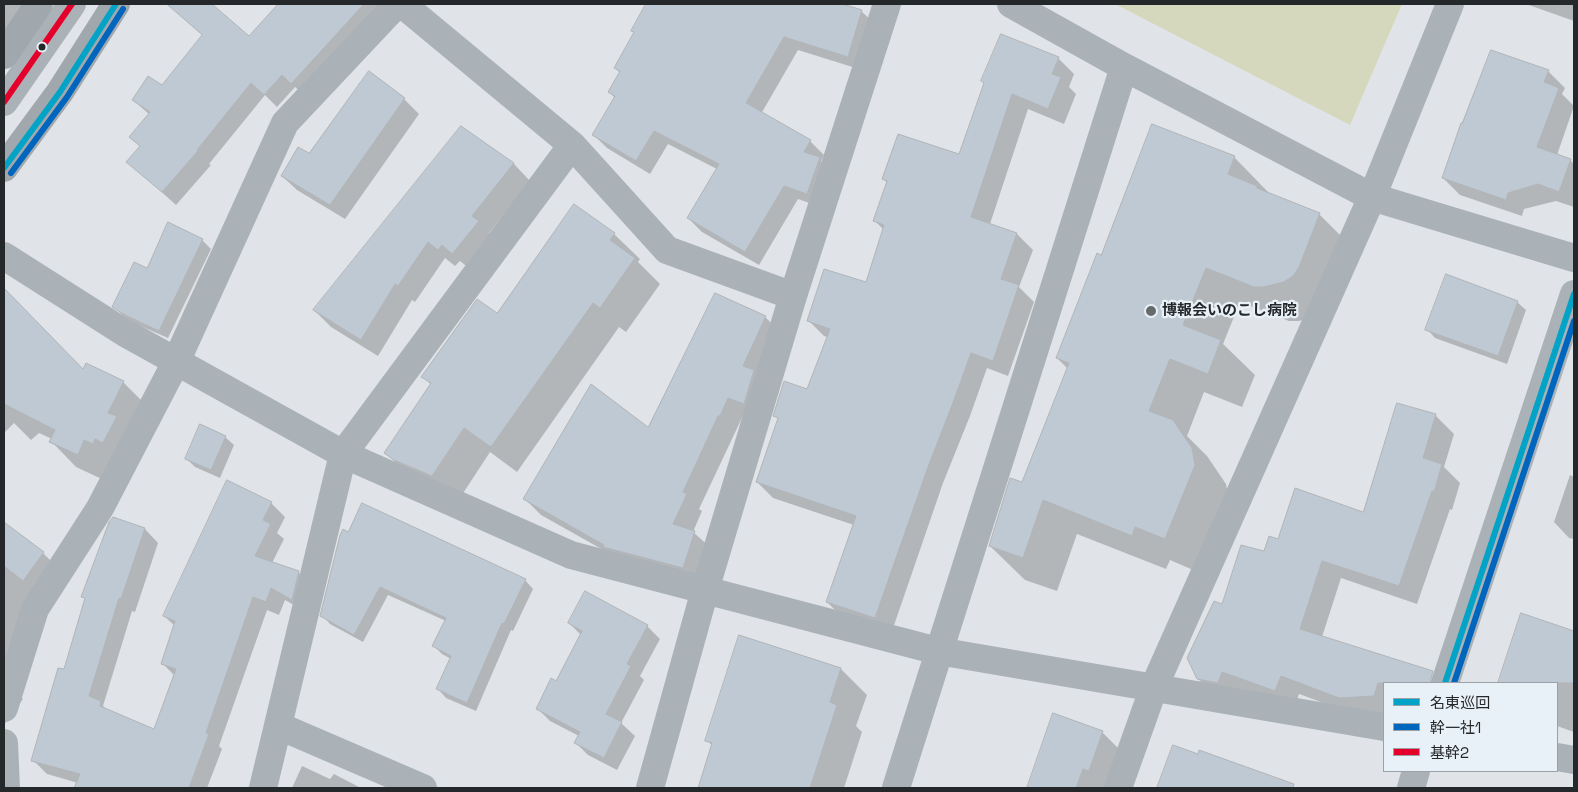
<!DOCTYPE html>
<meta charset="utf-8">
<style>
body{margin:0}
#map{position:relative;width:1578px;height:792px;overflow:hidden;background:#e0e4e8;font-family:"Space Grotesk","Noto Sans JP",sans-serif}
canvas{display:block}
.frame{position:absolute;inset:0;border:5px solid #25282a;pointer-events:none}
.legend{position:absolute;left:1383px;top:682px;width:175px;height:90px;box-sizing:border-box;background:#e9f1f8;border:1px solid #9ba1a6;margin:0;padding:6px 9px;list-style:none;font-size:15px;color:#25282a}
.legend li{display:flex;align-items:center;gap:10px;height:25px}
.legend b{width:25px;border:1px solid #9ba1a6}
</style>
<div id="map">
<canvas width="1578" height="792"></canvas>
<div class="frame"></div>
<ul class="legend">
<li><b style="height:6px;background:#02a3c6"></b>名東巡回</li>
<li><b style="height:6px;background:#0065bd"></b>幹一社1</li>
<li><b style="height:6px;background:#e4002b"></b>基幹2</li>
</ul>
</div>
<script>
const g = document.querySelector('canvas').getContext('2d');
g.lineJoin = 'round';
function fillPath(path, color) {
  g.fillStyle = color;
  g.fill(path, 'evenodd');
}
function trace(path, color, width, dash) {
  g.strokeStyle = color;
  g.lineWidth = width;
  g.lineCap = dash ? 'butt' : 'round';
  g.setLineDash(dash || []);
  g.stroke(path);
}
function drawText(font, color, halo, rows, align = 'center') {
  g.font = font + ' "Space Grotesk","Noto Sans JP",sans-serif';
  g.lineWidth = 4.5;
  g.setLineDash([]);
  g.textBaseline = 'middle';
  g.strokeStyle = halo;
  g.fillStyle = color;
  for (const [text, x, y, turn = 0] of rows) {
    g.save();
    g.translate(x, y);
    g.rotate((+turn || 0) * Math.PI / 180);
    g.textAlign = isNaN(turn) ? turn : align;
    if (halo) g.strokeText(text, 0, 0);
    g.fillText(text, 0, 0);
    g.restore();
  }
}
fillPath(new Path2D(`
 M1115,4H1402L1350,125Z`), '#d6d8bd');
fillPath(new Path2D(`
 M4,4H42L4,61Z
 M198,4H210L249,38L280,4H388L305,96L295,87L277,107L265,95L209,164L211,165L176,205L128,162L141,147L150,115L133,100L162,87L203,35L186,18Z
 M648,4H839L861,11L875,24L862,70L798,50L761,114L810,141L824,155L821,161L833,172L821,207L798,199L759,265L702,232L688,218L717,169L668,144L650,174L607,148L594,135L615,98L609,92L620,73L615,68L635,33L633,30Z
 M1526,4H1574V21Z
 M1058,58L1074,74L1069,87L1076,94L1064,124L1028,109L990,224L1017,234L1033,250L1019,287L1034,302L1008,376L987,368L970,416L943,483L891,634L843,618L827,602L854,525L773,498L757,482L779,419L775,415L808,390L828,337L824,336L808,320L867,284L884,230L874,220L887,183L884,179L960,156L985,83Z
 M1548,71L1565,88L1562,94L1574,106L1557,155L1570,160L1574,164V207L1556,201L1524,209L1522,216L1460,195L1443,178Z
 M370,72L404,99L419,114L345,219L297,190L282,176L310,155Z
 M462,128L514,164L530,181L489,233L495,239L470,269L460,261L455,266L445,258L415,302L412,300L378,356L331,327L314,310Z
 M1234,157L1268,192L1267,194L1319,214L1353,248L1319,316L1299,321H1289L1240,302L1223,344L1255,375L1242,407L1204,392L1187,436L1207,456L1226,484L1229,500L1200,573L1170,560L1166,569L1077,534L1057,591L1025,580L990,546L1023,483L1068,369L1057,358L1101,256Z
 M614,234L640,259L638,262L660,284L626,332L619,327L517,472L490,452L458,501L411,478L386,453L431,385L423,376L498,315Z
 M202,240L211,249L168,338L136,324L122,315L114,306L147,269Z
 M10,296L83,371L123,382L149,408L104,480L76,467L51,441L52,439L39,433L31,440L14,423L4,433V303Z
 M1517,302L1526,310L1507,364L1435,338L1427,329Z
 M765,317L782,333L699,509L702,511L693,532L711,548L699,584L614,556L541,515L525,499L648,429Z
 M1435,415L1454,434L1444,467L1460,483L1452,510L1450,509L1417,604L1341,578L1322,637L1418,680L1417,683H1384V715L1359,716L1299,694L1294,709L1217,697L1198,679L1223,605L1265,553L1279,541L1364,513Z
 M225,437L234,445L220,478L195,467L186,458Z
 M1570,475L1574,477V539L1569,538L1554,522Z
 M271,503L285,517L277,533L284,539L272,563L298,572L312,586L306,612L285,600L279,615L267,610L219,746L222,749L207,788H76L78,783L47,774L33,760L65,672L86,600L83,596L145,529L158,543L135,612L132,611L103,706L110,712L155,730L175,676L162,663L175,626L164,616Z
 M4,523L43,553L69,579L44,602L6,655L22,672L14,690L23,699L4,725Z
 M349,533L525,580L533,589L513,631L511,630L476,711L446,698L438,689L451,659L442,654L434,646L446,621L388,595L363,642L330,624L322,615Z
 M1522,615L1574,632V732L1557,726V683H1499Z
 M569,623L647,626L660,639L640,676L644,680L621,723L635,736L617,770L588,755L575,742L579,736L550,721L537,708L557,683L581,635Z
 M740,637L841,669L867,695L856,726L862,732L844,788H699L713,746L707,741Z
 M1054,715L1102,732L1119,749L1105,788H1028Z
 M1174,746L1261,781L1259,788H1158Z
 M302,766L330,779L334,774L361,788H292Z`), '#0003');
const building = new Path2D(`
 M167,4H212L249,36L278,4H364L291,84L282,75L264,95L251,83L197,150L198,151L162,192L126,162L140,146L129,137L150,112L132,100L148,76L162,85L202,35Z
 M646,4H843L862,10L848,57L784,37L746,103L811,140L804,152L820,157L807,194L784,186L745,252L687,218L719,164L654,131L636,161L592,135L615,96L608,92L620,71L614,68L634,32L631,31Z
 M1001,34L1059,57L1052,74L1061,77L1048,109L1012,94L971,217L1017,233L1001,279L1019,285L993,361L971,353L954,400L928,467L875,618L826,602L856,516L756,482L778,418L773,416L784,381L807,389L830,329L807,321L824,269L866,282L884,225L873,221L887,181L882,179L898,134L959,154L984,83L981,81Z
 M1491,50L1549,70L1544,82L1559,88L1537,147L1571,159L1559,192L1538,184L1508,193L1506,200L1442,178L1461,123H1462Z
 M369,71L405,98L330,205L281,176L298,147L309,153Z
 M1152,124L1235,156L1228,174L1257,186V188L1320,213L1299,267L1293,276L1284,282L1264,287H1254L1206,268L1183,325L1221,340L1208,374L1170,359L1149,411L1173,420L1192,448L1195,465L1165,539L1135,527L1132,536L1043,500L1023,558L989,546L1010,478L1022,482L1069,363L1056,358L1097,253L1101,255Z
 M461,126L514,163L472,216L479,221L452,254L442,245L438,250L428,242L398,286L395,284L361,340L313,310Z
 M574,204L615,233L610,240L635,258L600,308L593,303L491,447L464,428L432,476L394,460L384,453L431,383L421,377L477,299L497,313Z
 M168,222L203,239L159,331L127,316L112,307L134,262L147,268Z
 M1446,274L1518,301L1498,356L1425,330Z
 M4,288L83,369L86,363L124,381L108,413L117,416L103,443L95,439L93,444L84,440L78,455L49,442L55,430L4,404Z
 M715,293L766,316L743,366L754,370L744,404L728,398L720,416H718L683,492L687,494L673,524L695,531L683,568L603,547L604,545L523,499L591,384L648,427Z
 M1397,403L1436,414L1423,458L1442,464L1434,492L1432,491L1399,586L1322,561L1300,629L1433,671L1430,683H1378L1374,696L1339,698L1281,676L1275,691L1222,672L1218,683L1197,679L1187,658L1214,601L1222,604L1241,545L1264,551L1269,536L1278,539L1295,488L1363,512Z
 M200,424L226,436L211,470L185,459Z
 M227,480L272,502L263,520L271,524L255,556L299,571L292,600L271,588L266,602L253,597L206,733L209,734L189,788H74L80,774L31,761L58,668L64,669L85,598L81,597L109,522L113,517L145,528L121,599L119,598L89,696L101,701L100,706L154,729L176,669L161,664L175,621L163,616Z
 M362,503L526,579L504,624L502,623L467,703L436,689L451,656L432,646L446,618L380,587L354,635L320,616L340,535L343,529L348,532Z
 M4,522L44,552L23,581L4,566Z
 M585,591L648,625L627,664L631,666L606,714L622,722L604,758L574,743L580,732L536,709L551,678L556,681L582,631L568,623Z
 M1521,613L1574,631V683H1498Z
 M739,635L841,668L830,702L837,705L810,788H698L712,743L705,741Z
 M1053,713L1103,731L1089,771L1083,769L1076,788H1027Z
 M1173,745L1198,754L1199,750L1294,784L1293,788H1157Z`);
fillPath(building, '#bec9d3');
trace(building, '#b1b4b7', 1);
trace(new Path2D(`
 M402,4L572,145L667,250L793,296
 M1011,4L1124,67L1372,197L1574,258
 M4,102L72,4
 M4,256L125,333L343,454L571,555L938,651L1384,727
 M4,708L35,609L100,508L176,362L285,123L397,4
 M279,726L423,788
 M4,743L6,788
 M1557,757L1574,760
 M263,788L343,454L572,145
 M650,788L705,590L793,296L887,4
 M896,788L1124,67
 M1118,788L1154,687L1372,197L1450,4`), '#aab2b8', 28);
trace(new Path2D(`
 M1445,683L1574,294
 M1411,788L1416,771`), '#aab2b8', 28);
trace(new Path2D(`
 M4,55L39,4
 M4,168L60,92L116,4`), '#a0a8ae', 28);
trace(new Path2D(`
 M4,168L60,92L116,4
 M1445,683L1574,294`), '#02a3c6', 6);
trace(new Path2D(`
 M11,173L67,97L123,9
 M1454,683L1574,321`), '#0065bd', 6);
trace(new Path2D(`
 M4,102L72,4`), '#e4002b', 6);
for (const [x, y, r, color] of [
 [42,47,4.5,"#25282a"],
 [1151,311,6,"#666a6c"]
]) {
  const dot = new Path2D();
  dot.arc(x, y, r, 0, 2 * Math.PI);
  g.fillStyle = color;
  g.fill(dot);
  trace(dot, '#e9f1f8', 2);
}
drawText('bold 15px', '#25282a', '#e9f1f8', [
 ["博報会いのこし病院",1162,311]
], 'left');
</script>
